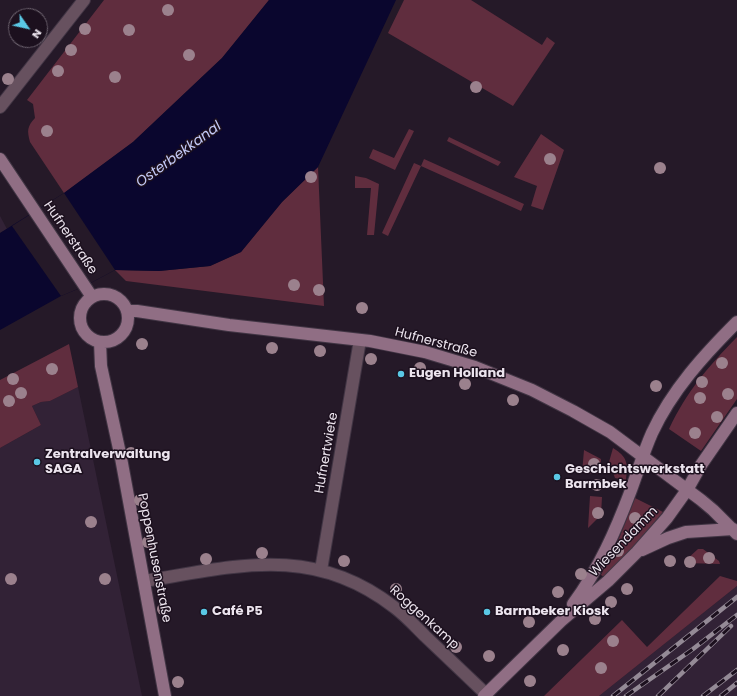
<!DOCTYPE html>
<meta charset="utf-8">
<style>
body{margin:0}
#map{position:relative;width:737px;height:696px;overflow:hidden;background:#251928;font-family:Poppins,sans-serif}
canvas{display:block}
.north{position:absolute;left:8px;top:8px;width:40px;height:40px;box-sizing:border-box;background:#1c101e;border:1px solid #6f6571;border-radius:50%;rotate:124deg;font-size:11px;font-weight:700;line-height:16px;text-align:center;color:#ece4ee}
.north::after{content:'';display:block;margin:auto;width:14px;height:18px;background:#5ac8e5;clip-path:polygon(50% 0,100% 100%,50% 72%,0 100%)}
</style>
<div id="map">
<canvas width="737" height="696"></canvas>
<div class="north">N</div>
</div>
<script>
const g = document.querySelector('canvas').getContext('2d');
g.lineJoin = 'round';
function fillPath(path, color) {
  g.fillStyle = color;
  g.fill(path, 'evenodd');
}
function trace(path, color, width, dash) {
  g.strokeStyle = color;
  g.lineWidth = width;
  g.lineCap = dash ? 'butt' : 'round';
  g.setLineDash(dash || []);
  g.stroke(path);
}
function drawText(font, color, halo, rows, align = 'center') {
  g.font = font + ' Poppins,sans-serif';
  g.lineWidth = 3;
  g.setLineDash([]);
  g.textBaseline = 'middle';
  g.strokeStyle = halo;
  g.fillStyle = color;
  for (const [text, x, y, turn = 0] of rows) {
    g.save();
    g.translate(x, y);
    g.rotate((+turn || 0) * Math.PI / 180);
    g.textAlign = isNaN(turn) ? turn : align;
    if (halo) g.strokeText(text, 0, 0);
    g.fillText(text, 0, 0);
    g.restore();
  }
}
fillPath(new Path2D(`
 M0,216L7,229L0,233Z
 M78,387L142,696H0V448L41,425L32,406L41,402L50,401Z
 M737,586V696H599Z`), '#322236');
fillPath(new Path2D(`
 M104,0H269L222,58L133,142L64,193L30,142C27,130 27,127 35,118L33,104L27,100Z
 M404,0H471L542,45L547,37L555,43L513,106L388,33Z
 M409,129L414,131L395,170L369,158L373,149L394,158Z
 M541,134L564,150L543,210L531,206L537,186L514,177Z
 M449,137L501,162L498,166L447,141Z
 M424,159L524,204L521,211L421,166L388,236L382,233L414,163L421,166Z
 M318,167L324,306L126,281L115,270L159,271L210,266L241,252L282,202Z
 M355,176L366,178L379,184L374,235H367L371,188H355Z
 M737,337V399L701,451L669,429C687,391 708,367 737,337Z
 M69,344L78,387L50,401L41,402L32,406L41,425L0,448V380Z
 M613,448C628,457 628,464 626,480L615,478L609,462Z
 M584,450L601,459L600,474L582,473Z
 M590,496L602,497L601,515L588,528Z
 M635,498L663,512L635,545L604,577L601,575L620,536Z
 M698,549H703L719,561L720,564L685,563L686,560Z
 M720,576L737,581V586L599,696H544L622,620L647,647Z`), '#602d3e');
fillPath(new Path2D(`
 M269,0H396L318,167L282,202L241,252L210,266L159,271L115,270L85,286L61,296L0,330V233L64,193L133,142L222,58Z`), '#0a062e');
fillPath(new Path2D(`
 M64,193L115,270L85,286L61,296L12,226Z`), '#251928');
const street = new Path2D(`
 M0,107L84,0
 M321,570L360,340
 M145,581C237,566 313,544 394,607C405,615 415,626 425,636C445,655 466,675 486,694`);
const secondary = new Path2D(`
 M0,159L92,297
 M80 318a24 24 0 1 1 48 0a24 24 0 1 1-48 0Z
 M128,311H137L229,325L370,341L425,352L475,367L532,390L573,411L610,432L701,500L713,510L737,534
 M100,342L101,366L121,458L165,696
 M642,550L668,538L686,532L733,529
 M573,604C599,569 616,530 631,490C638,471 644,451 652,433C672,390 704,355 737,322
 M484,696L561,621L608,581L637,552L667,518L687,490L701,465L737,413`);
trace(street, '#413544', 14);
trace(secondary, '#413544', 14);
trace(street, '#67515f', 12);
trace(secondary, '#906e84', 12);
const rail = new Path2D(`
 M613,696L737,597
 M626,696L693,649L737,615
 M658,696L731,626
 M703,696L737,670
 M721,696L737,683`);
trace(rail, '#948a96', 4.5);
trace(rail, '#1c101e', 3, [9]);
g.fillStyle = '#9b818d';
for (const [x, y] of [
 [168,10],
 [85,29],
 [129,30],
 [71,50],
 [189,55],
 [58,71],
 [115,77],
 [8,79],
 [476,87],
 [47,131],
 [550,159],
 [660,168],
 [311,177],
 [294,285],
 [319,290],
 [362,308],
 [142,344],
 [272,348],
 [320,351],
 [371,359],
 [722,363],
 [420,368],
 [52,369],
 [13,379],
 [702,382],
 [465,384],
 [656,386],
 [21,393],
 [728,394],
 [700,398],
 [513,400],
 [9,401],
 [717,417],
 [695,433],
 [131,453],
 [594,464],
 [597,485],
 [140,500],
 [598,513],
 [635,518],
 [91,522],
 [148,542],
 [618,551],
 [262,553],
 [709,558],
 [206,559],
 [344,561],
 [670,561],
 [690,562],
 [581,574],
 [11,579],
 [105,579],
 [396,589],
 [627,589],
 [558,592],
 [611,602],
 [163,609],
 [595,619],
 [529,622],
 [613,641],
 [456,647],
 [563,650],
 [489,656],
 [601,668],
 [530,681],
 [178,682]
]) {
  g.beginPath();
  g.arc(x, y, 6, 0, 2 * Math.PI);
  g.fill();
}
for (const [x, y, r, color] of [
 [401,374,4,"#5ac8e5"],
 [37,462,4,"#5ac8e5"],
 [557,477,4,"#5ac8e5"],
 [204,612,4,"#5ac8e5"],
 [487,612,4,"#5ac8e5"]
]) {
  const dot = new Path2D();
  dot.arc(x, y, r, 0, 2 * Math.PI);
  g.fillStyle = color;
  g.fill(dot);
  trace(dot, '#1c101e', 1.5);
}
drawText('13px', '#ece4ee', '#1c101e', [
 ["Hufnerstraße",70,238,56],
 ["Hufnerstraße",436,343,15],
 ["Hufnertwiete",327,453,-80],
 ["Wiesendamm",624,542,-46],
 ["Poppenhusenstraße",154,558,79],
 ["Roggenkamp",424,618,42]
]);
drawText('bold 13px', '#ece4ee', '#1c101e', [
 ["Eugen Holland",409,374],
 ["Zentralverwaltung",45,455],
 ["SAGA",45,470],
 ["Geschichtswerkstatt",565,470],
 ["Barmbek",565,485],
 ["Café P5",212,612],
 ["Barmbeker Kiosk",495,612]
], 'left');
drawText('italic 14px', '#c4caf8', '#1c101e', [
 ["Osterbekkanal",179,155,-36]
]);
</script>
